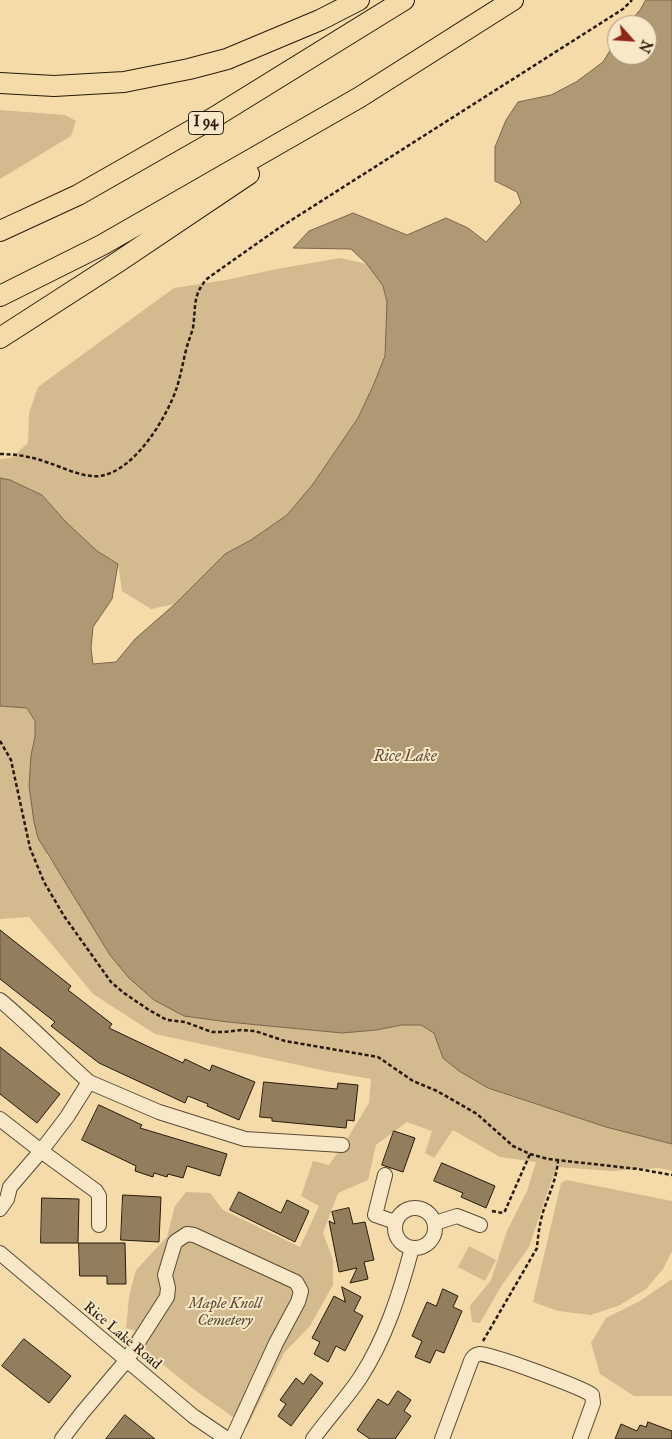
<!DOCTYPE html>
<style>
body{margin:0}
#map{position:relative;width:672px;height:1439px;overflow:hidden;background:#f6dbaa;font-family:"IM FELL Great Primer",serif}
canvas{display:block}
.north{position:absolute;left:607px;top:15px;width:50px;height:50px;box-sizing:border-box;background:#f9e8c8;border:1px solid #a5967c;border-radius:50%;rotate:116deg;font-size:14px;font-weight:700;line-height:20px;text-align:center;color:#261a0a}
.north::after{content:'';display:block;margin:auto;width:18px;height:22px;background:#8f2418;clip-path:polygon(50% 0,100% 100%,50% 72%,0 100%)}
</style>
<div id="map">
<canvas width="672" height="1439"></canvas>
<div class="north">N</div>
</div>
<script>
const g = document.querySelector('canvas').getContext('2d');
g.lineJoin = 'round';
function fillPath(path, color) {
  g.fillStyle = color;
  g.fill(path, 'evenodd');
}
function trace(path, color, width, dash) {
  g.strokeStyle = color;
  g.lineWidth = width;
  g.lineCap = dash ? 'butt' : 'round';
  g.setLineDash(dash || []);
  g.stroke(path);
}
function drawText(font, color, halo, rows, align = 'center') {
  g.font = font + ' "IM FELL Great Primer",serif';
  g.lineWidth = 4;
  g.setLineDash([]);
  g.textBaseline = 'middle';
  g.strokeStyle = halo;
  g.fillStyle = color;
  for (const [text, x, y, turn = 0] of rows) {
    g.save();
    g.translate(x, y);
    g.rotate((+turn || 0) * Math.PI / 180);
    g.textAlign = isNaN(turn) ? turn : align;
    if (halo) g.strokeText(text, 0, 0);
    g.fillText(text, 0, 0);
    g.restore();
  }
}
fillPath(new Path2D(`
 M0,110L65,115L76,121L71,136L0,179Z
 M340,258L367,264L383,287L387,302V323L385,356L373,386L358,418L313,484L287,515L251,540L225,554L175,604L151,609L122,591L118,564L97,551L65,521L42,495L10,480L0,478V459L11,458L28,443L29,413L38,387L174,288L226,280L277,269Z
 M8,705L27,708L35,721V737L31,755L47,855L63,877L228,1022L342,1033L375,1030L402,1025H421L434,1033L439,1045L488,1088L606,1127L672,1144V1171L659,1168L611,1171L558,1167L551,1182L529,1247L502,1285L480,1323L472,1322L470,1306L491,1280L507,1231L527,1191L536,1162L500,1157L453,1130L434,1158L425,1153L432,1131L407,1122L376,1145L368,1180L338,1193L323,1233L333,1260V1285L310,1326L284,1353L247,1427L192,1388L130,1338L135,1331L126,1328L129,1297L136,1270L167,1237L175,1206L186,1192L210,1193L223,1210L300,1247L319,1206L301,1196L313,1161L329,1165L347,1139L369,1103L371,1079L326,1071L155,1034L93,994L29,917L0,919V706Z
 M567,1180L672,1201V1251L663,1269L646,1289L620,1305L591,1315L558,1311L533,1302L561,1183Z
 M469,1246L496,1260L485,1281L458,1267Z
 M672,1279V1396H634L600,1374L591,1343L606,1318L640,1301Z`), '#d3ba8f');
const water = new Path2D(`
 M646,0H672V1144L606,1127L488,1088L459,1071L443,1058L434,1033L421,1025H402L376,1030L342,1033L228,1022L184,1016L154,1000L129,978L110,955L38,838L34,822L29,786L31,755L35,737V721L27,708L0,706V478L10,480L42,495L65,521L97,551L118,564L112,599L93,627L91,648L93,664L116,662L135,639L175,604L225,554L251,540L287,515L313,484L358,418L373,386L385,356L387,302L383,286L367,264L351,249L293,248L309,231L353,213L407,235L446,218L468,228L486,242L521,203L517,192L495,181V147L506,120L518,102L551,95L576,82L603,62L617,39V55H647V25H627L640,10Z`);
fillPath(water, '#af9974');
trace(water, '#78664a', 1);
const building = new Path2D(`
 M0,930L71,986L68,990L112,1024L109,1028L183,1063L185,1059L210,1071L212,1065L255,1082L239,1120L207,1106L208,1104L188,1096L185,1103L99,1063L51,1026L55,1022L0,979Z
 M0,1047L60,1094L37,1123L0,1094Z
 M264,1082L337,1089L338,1083L358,1085L354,1121L347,1120L346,1128L272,1121V1118L260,1117Z
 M99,1105L142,1125L140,1128L227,1154L220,1176L187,1166L183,1178L168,1174L167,1177L154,1173L153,1177L135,1171L136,1166L82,1140Z
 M394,1131L415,1138L403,1172L382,1165Z
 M442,1163L495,1186L486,1208L461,1197L463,1193L434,1181Z
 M239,1192L281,1213L287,1200L309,1211L295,1242L230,1210Z
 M123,1195L161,1197L159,1242L121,1240Z
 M42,1198L79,1199L78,1243H41Z
 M349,1208L353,1224L365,1222L374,1260L364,1262L368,1279L350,1283L357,1268L339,1272L329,1221L335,1224L332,1212Z
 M79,1243H125L126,1284H107V1276H80Z
 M342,1287L361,1297L354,1311L363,1316L345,1351L336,1346L328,1362L314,1354L320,1342L312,1338L334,1296L345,1302Z
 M443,1289L458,1296L453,1307L462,1311L444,1353L436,1350L430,1363L415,1357L422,1341L412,1336L427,1302L436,1306Z
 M24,1339L71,1376L49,1403L2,1366Z
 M311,1374L323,1383L291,1426L278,1416L286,1404L280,1400L296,1378L303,1384Z
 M398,1391L411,1400L404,1411L411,1416L395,1439H370L357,1430L378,1399L388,1405Z
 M125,1415L155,1439H106Z
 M648,1422L672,1431V1439H615L621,1424L637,1431L640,1425L646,1427Z`);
fillPath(building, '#927e5d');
trace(building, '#261a0a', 1);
const minor = new Path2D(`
 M0,1000C31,1026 59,1055 89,1082L67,1117L41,1151L10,1187L7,1199L0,1209
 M89,1082L159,1112L245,1139L342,1145
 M0,1119L41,1151L96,1191L99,1196V1225
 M385,1175L375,1215L395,1222
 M395 1228a20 20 0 1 1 40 0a20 20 0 1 1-40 0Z
 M435,1223L457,1216L480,1225
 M0,1253L193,1416L227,1439
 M62,1439L82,1413L126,1361L167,1297L168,1288L165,1275L175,1242L187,1234L194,1235L296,1282L301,1291L298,1302L276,1343L232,1439
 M313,1439C328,1418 346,1399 360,1378C386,1338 400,1293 412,1248
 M442,1439L471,1361C472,1358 474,1355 479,1354C487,1352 583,1388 592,1395L593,1403L580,1439`);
const highway = new Path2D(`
 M0,83L54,86L124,82L189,69L227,59L320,20L359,0
 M0,231L78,195L213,118L404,0
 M0,296L102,245L360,97L513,0
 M0,338L118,262L249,174`);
trace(minor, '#5a4a32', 16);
trace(highway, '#261a0a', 22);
trace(new Path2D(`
 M0,454C17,454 33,457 49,463C64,468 84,478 100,476C135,471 167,417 177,387C181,374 183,362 186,350C188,342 191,335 193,328C196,308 192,294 208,278L279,228L623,9L632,0
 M0,741L11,760L30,848L44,882L64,916L111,982L124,993L149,1010L167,1020L185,1022L212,1032H224L241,1030L255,1031L285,1041L378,1057L413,1081L437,1091L477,1114L513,1146L530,1154L548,1159L638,1169L672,1175
 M492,1211L503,1213L505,1211L530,1154
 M483,1341L537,1248C538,1235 540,1221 544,1209C550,1192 557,1177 558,1160`), '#261a0a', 2.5, [4, 2.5]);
trace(minor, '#f9e8c8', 14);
trace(highway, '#f6dbaa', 20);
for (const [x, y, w] of [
 [206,123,35]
]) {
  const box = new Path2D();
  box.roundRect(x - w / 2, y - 11.5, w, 23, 4);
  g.fillStyle = '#f9e8c8';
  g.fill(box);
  trace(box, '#261a0a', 1);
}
drawText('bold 14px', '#261a0a', null, [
 ["I 94",206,123]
]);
drawText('italic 15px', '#5a4a32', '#f9e8c8', [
 ["Maple Knoll",225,1304],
 ["Cemetery",225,1321]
]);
drawText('15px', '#261a0a', '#f9e8c8', [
 ["Rice Lake Road",122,1336,40]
]);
drawText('italic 16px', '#5d4d34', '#f9e8c8', [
 ["Rice Lake",405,757]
]);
</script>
